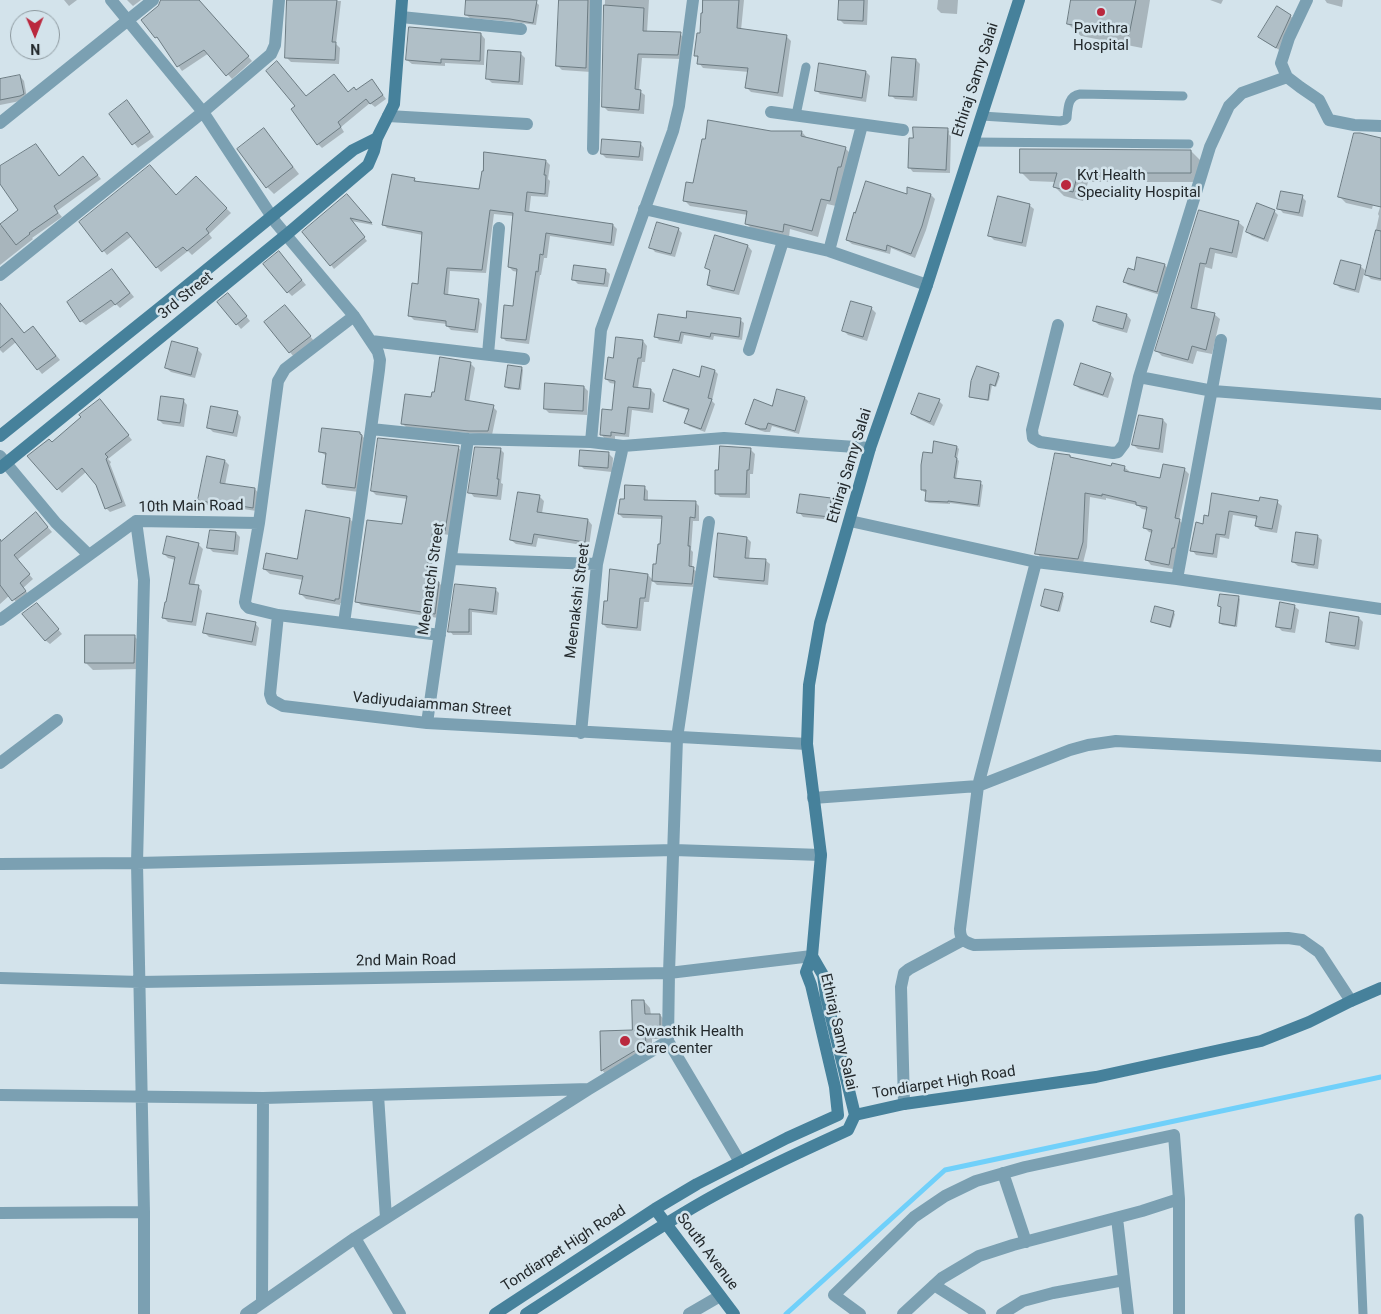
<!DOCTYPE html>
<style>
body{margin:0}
#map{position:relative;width:1381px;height:1314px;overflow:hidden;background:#d3e3eb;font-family:Roboto,sans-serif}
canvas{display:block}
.north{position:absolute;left:10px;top:10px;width:50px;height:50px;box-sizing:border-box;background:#d3e3eb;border:1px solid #8d999f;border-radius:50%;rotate:179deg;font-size:14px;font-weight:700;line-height:20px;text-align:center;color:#23292c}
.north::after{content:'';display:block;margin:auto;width:18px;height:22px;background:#ba283e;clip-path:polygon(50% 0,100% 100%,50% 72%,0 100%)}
</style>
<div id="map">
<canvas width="1381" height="1314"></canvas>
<div class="north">N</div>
</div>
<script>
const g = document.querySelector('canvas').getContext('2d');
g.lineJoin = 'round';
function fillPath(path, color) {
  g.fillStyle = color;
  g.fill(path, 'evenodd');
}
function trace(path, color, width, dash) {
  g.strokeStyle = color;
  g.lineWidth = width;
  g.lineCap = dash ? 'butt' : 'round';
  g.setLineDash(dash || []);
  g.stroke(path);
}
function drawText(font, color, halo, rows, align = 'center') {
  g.font = font + ' Roboto,sans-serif';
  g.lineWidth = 5;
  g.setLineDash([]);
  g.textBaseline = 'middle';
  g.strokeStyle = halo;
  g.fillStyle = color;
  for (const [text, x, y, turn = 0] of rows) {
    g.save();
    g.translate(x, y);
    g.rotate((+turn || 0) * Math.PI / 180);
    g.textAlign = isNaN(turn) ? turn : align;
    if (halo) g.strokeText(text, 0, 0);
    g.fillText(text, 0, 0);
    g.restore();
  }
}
fillPath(new Path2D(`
 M64,0H77L69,6Z
 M127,0H141L133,6Z
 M175,0H198L252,61L232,79L209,53L182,71L161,41L156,37Z
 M289,0L341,1L336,44L340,48L339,64L291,62L286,57Z
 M468,0H525L536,2L539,5L536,25L515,22L470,18L466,15Z
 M560,0H594L591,72L562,70L557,65Z
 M605,0H649L647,32L680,34L684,38L682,59L642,58L639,91L645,95L644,114L608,111L603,106Z
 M703,0H744L741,30L786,36L791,41L783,97L751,92L747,88L749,72L703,68L699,63V59L695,55L701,34Z
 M840,0H868L867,25L844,24L839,19Z
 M938,0H958L957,14L941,13L937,9Z
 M1073,0H1150L1142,48L1081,36L1068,24Z
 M1210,0H1223L1221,4Z
 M1325,0H1343L1342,7L1327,3Z
 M1290,16L1295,20L1281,51L1264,41L1260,37Z
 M481,34L485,39L484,65L445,63V66L412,64L407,60Z
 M521,54L525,58L523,85L492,83L488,79Z
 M916,60L920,64L917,101L895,99L891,95Z
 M866,72L870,76L866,102L820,94L816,90Z
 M20,76L24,81L27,98L25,100L0,105V80Z
 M375,84L386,99L375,107L370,103L341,127L344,132L322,148L318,144L349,93Z
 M131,106L154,137L138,148L111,114Z
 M947,129L951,133L950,173L913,172L909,167Z
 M771,132H802L808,139L845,148L851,154L836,206L827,204L818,237L790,229L789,237L752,229L746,223L748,215L690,206L684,200L694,185Z
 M270,137L299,174L274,194L267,187Z
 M1381,140V171L1372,209L1346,203L1339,196Z
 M640,143L644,148L643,161L606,158L602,154Z
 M36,145L60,177L87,162L101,179L57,211L62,217L32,238L33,239L0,265V226L20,210L0,182V169Z
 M1191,151L1200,160V182H1088L1083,201L1064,196L1055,187L1056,182L1030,181L1021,172Z
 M546,161L550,165L548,179L550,181L548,197L531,196L529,213L613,225L617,229L614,246L550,236L547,258H544L541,275H540L529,344L506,341L502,337L514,307L518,272L513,271L509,267L514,216L494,214L486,273L450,271L448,296L478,300L482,304L478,333L451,330L447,326V324L414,320L410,316L419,285L423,235L387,228L383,224L414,179L418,183L481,191Z
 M196,178L231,213L209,234L212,238L192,255L188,251L161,272L132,236L107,255L81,222L176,197Z
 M908,188L931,195L935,199L926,230L915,258L891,248L890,254L852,244L847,240L908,196Z
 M347,196L373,225L351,221L367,241L334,269L331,265Z
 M1302,197L1306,201L1303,217L1283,213L1279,208Z
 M1381,204V281L1371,279L1366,274L1376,235L1375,234L1379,216L1378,214Z
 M1029,205L1034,209L1026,247L994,240L990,236Z
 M1274,211L1278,215L1268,242L1252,236L1247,232Z
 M1200,212L1238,222L1244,227L1237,258L1215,253L1212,269L1205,267L1197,310L1214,314L1220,319L1212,354L1197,351L1193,364L1162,356L1157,351Z
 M678,229L682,233L675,257L655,252L651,247Z
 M748,246L752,251L739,295L712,289L708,285L711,272L707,268Z
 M283,257L306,285L292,296L288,292Z
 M1138,259L1165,265L1168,269L1160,295L1128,285L1125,282L1135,272Z
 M1360,266L1365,270L1359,293L1340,288L1336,284Z
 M605,270L610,274L608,287L578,284L573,279Z
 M116,275L134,297L120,308L116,304L86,325L81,321Z
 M232,299L250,321L241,329L219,302Z
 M0,304L25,334L37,332L60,360L42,374L16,342L3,353L0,350Z
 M871,308L876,313L867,341L848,335L843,330Z
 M290,311L314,341L294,357L266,323Z
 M1127,315L1131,320L1127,333L1099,325L1094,321Z
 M687,320H740L744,323L742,340L714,336L713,340L684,335L682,344L659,340L655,336Z
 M643,341L647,346L645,362H642L638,388L651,390L655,394L653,413L632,410L629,437L615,436V440L605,439L601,434L613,411L616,384L610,383L606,379L614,359Z
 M197,349L202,354L195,378L171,372L166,368Z
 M471,364L475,368L469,402L493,407L497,411L492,435L407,428L402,423L432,399Z
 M522,368L523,370L521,390L508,389L506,387Z
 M715,371L718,374L712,401L715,404L705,432L689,426L686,422L690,411L668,404L664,400Z
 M998,374L1000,376L996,387L992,385L989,401L973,398L971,397Z
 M1110,374L1114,379L1108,398L1080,389L1075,385Z
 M584,387L588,391L587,415L549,413L545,409Z
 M805,398L808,401L799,434L772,426L770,432H765L750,427L747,424L773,407Z
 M183,400L187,405L184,427L163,424L159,420Z
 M939,401L943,405L934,426L917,418L913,414Z
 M104,405L132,440L108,459L111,462L110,464L126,506L110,512L106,508L97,484L86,472L62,493L29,456L52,443Z
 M237,412L241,417L237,437L213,432L209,428Z
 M1163,420L1167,424L1163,453L1138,449L1133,445Z
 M360,433L364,438L359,492L327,488L323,483L327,456L320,452Z
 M458,447L462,452L449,535L437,533L430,578L435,583H439L443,587L438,618L361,605L356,601L403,525L408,499L376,495L372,491Z
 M957,447L959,449L957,459L959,461L956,479L980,483L983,485L980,507L950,503V504L929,503L926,501L927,492H924L922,489L933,455Z
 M500,449L504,453L501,483L503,484L501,500L474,497L470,492Z
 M750,449L755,454L753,474H750V498L720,497L716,493Z
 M581,451L609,454L613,458L612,472L584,469L580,465Z
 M1070,456L1072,458L1112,467H1124L1129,471L1128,473L1161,479L1184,469L1189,474L1179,520L1184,525L1173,569L1151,565L1147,560L1152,533L1149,532L1144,527L1148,510L1142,509L1137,505L1106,498V500L1090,497L1087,547L1083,563L1041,558L1037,553Z
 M225,461L229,465L225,485L255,489L259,494L257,511L221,506L220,507L204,504L200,500Z
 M644,487L648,491V501L695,502L699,506V521H693L691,550L693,552L692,568L697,572L695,587L657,585L652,580L649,602H644L641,631L607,628L603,624L608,602L648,575L653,580L658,565L662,546L663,519L623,518L619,514L626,501Z
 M1213,494L1260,502H1277L1282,506L1277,533L1260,530L1256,526L1257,519L1233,515L1229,539L1220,537L1217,558L1196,555L1192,550L1209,517Z
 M539,496L544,501L542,513L588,520L592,525L589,546L538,538L536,547L516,544L511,540Z
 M831,500L835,504L833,520L803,517L799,512Z
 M40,518L52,532L17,560L33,579L23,588L30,596L18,604L10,595L0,604V541L1,542Z
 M350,519L355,525L344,604L340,603V605L306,599L301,594L303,580L270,574L264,569L298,560Z
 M236,533L240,537L238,555L213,552L209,548Z
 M1317,536L1322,540L1318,569L1298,566L1293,562Z
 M747,538L751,542L749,559L765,560L770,564L768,585L719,580L715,576Z
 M198,544L203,549L194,586H198L202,591L196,626L168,622L164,618L175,560L168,558L164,554Z
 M456,585L496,590L499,593L497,615L472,612V635H453L450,631Z
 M1062,594L1064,596L1060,612L1044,608L1042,606Z
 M1238,597L1240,599L1237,627L1222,625L1220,623L1222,608L1220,606Z
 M1294,606L1299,610L1295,633L1282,631L1278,627Z
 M41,609L62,634L50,644L45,640Z
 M1173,612L1175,614L1171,628L1154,623L1152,621Z
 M1359,618L1363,622L1359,650L1331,645L1327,641Z
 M255,623L259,628L256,646L209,637L204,632Z
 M134,636L141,643L140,669L93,670L86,663Z
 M644,1001L650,1008L651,1015H660L667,1022L666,1039H652V1050L608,1077L602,1070L634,1031Z`), '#0003');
trace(new Path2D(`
 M786,1314L945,1170L1381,1077`), '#70d0fa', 5);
const building = new Path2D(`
 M161,0H199L249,56L226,76L204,50L177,67L157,37L155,38L141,20L158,6Z
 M287,0H337L332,42H336L335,60L285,58Z
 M466,0H537L533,23L510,19L465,15Z
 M559,0H588L586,68L556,66Z
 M703,0H739L737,28L787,35L778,93L745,88L748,68L697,64L698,56H694L697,33H700L701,13H702Z
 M839,0H864L863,21L838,20Z
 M1071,0H1136L1129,35L1067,24Z
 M604,5L644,8L643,31L681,32L678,55L638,54L635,89L641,90L639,110L602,107Z
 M1277,6L1291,15L1276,48L1258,37Z
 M409,27L481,33L480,61L441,59V63L406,60Z
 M488,50L521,52L519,82L486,79Z
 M892,57L916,59L913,97L889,96Z
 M277,61L306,96L334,74L348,92L354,87L356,90L372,79L383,95L370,104L366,99L338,122L341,127L317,145L291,109L295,106L266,71Z
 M819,63L866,71L862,98L815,91Z
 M20,75L24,94L20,96L0,100V79Z
 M127,100L150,132L132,145L109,114Z
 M708,120L771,131H802L801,136L846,147L841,167H838L830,201L821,199L812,231L784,224L783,232L745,224L747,211L683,201L686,182L693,183L702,139H705Z
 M913,127L948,128L946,170L908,168L909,138H913Z
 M264,128L293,167L266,188L237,149Z
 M1354,133H1360L1381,138V207L1338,197Z
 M602,139L641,142L639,157L601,154Z
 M36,144L59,176L83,156L98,175L54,206L58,213L29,233L30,234L16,245L0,224L18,210L0,184V166Z
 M1020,149L1191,150V173H1078L1073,192L1053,187L1057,173H1020Z
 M484,152L546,160L544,175H546L545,194L527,192L525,211L613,224L611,243L546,233L543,255L540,254L538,272L536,271L526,340L501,338L504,305L513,306L517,269L508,267L513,213L490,210L482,270L447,268L444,294L479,299L475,330L446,326V321L408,316L412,283L418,284L422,232L382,225L392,174L415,178L414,181L479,189L482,171H483Z
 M150,165L176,195L196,176L227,208L206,229L209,233L187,251L183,247L156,268L127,232L102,252L79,222Z
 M866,181L907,194V187L931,194L922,226L911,254L887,245L886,251L846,240L854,212L855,213Z
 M1281,191L1303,195L1299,213L1277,209Z
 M347,194L372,223L350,218L365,237L330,266L302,232Z
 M998,196L1030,204L1022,243L988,236Z
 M1257,203L1275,210L1264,239L1246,232Z
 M1199,210L1239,221L1232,253L1210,248L1206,264L1200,263L1191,308L1215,313L1206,350L1192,346L1188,360L1155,351Z
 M657,222L679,228L671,254L649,248Z
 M1376,230L1381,231V279L1365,275Z
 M715,235L748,245L734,291L707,285L710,270L705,268Z
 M279,251L302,280L287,293L263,264Z
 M1137,257L1165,264L1157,292L1123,282L1128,268L1134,270Z
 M1341,260L1361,265L1355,290L1334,284Z
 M574,265L606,269L604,284L572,280Z
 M112,269L130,293L115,305L111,300L80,322L67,302Z
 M228,293L247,316L236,325L217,302Z
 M851,301L872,307L863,337L842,331Z
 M0,303L24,333L33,326L56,356L37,370L12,338L0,348Z
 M285,305L311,336L289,353L264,322Z
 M1097,306L1127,314L1123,329L1093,321Z
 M687,311L741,318L739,337L711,333L710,337L681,332L679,341L654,337L658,314L686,318Z
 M616,337L643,340L641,358H638L633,387L651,389L649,409L628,407L625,434L611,432V436L600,435L602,409L612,410L615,381L605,379L608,357L613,358Z
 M172,341L198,348L191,375L165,368Z
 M440,357L471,362L465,400L494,405L488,431H469L401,424L405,394L431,397L432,392H434Z
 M1081,363L1111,373L1103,395L1074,385Z
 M508,365L522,367L519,389L505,387Z
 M702,366L715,370L708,398L712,399L701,429L684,423L689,409L663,401L673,369L699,377Z
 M977,366L999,373L995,386L990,384L988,400L969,397L971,381Z
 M545,383L584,386L583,411L544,409Z
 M777,389L805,397L795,431L768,423L766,429H760L745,424L754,399L772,406Z
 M919,393L940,399L930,422L911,414Z
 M161,396L184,399L180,423L158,420Z
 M100,399L129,435L105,454L108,457L106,459L122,502L105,509L96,485L82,468L57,490L27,456L49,439L52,442L81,417L79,415Z
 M211,406L238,411L233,433L207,428Z
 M1139,415L1163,419L1159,449L1132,445Z
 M322,428L360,432V434L362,435L355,488L322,484L326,453L319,452Z
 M378,438L459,446L445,531L433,529L426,577L431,578V581L439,582L435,614L355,602L367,520L402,524L407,496L371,491Z
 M934,441L957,446L955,457L957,458L954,478L981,481L978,505L948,501V502L925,501L926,490H921V465L923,452L932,453Z
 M720,446L751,448L749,470H747L746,494H715V470H718Z
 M475,447L501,448L497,479H499L497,496L468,493Z
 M580,450L609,452L608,468L579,466Z
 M1055,453L1070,455V457L1111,466L1112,463L1125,466L1124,471L1160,478L1163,464L1185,468L1175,518L1180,519L1174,548H1172L1169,565L1145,560L1152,530L1143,528L1147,507L1136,505V502L1102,494V496L1085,493L1083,542L1078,559L1035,554Z
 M207,456L225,460L220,483L255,488L253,508L217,502L216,504L198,500Z
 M625,485L645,486L644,500L696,501L695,518L690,517L688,546H690L689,566L694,567L692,584L652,581L653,564H656L658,544H660L662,516L618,514L620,499H624Z
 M518,492L540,495L537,512L588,519L585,542L534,534L532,544L510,540Z
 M1212,493L1259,501L1260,497L1278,500L1272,529L1255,526L1257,516L1229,511L1225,535L1216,534L1213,554L1190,551L1196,522L1203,524L1204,515L1208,516Z
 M800,494L831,498L829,517L797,513Z
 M306,510L350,518L339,599H335V601L299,594L303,576L263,569L266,553L297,559Z
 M36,512L48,527L14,555L30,574L20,583L26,591L12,601L0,585V539L1,541Z
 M210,530L236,532L234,551L207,548Z
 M1296,532L1318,535L1314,565L1292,562Z
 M718,533L747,537L745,558L766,559L764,581L714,577Z
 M167,536L199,543L189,584L199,585L192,622L162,618L165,602H166L175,557L163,554Z
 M610,569L648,574L645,598H640L637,628L602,624L604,601H607Z
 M455,584L496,588L493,612L469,609V632H448Z
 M1045,589L1063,593L1058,611L1041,606Z
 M1220,594L1239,596L1235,626L1219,623L1221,607L1218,606Z
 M1280,602L1295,605L1291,629L1276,627Z
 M37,603L59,629L45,641L22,614Z
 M1155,606L1174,611L1170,627L1151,622Z
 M1330,612L1359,617L1355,646L1326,642Z
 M207,613L256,622L252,642L203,633Z
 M85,635H135L134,663H85Z
 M632,1000H644L645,1014H660V1032H645L646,1044L601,1071L600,1031L632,1030Z`);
fillPath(building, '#b0bfc7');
trace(building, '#6d7c83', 1);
trace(new Path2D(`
 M796,115L806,67
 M982,116L1060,121L1065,120L1067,118C1068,107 1068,96 1080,94L1183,96
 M973,142L1189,144
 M1359,1218L1363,1314`), '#7ba0b2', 9);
trace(new Path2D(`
 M111,0L203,112L276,223L354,316L378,352L380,360L379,370L371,429L468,439L591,442L623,446L724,438L870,448
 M1307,0L1289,38L1281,63L1287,77L1300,87L1319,100L1329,120L1354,125L1381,126
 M401,17L521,29
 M771,112L903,130
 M388,116L527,124
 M0,123L153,0
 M593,149L596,0
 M644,209L829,251L927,285
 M829,251L862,125
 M0,275L203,112L271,54L275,45L279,0
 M1058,325L1032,430L1033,438L1040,442L1113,453L1118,452L1124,444L1139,377L1210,147L1229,106L1242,93L1287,77
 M371,341L524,359
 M749,350L783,241
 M488,354L499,228
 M1139,377L1213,391L1381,404
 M591,442L601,330L673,131L679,106L693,0
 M0,456L56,523L89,555
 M136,521L144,580L137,863L144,1212V1314
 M850,521L1036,562L1177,579L1381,609
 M259,523L245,602L246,605L249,608L278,615L440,635
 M451,559L597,564
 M1036,562L978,786L960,929C960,939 964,942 974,945L1288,938L1302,940L1319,952L1351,1001
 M1177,579L1221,340
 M278,615L270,694L272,700L283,706L427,723L807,744
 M0,620L136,521L259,523L278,381L285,369L354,316
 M344,623L371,429
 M427,723L468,439
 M581,733L597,564L623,446
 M0,763L57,720
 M813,798L978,786L1070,750L1088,745L1116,741L1247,748L1381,756
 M0,864L137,863L674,850L821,855
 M0,978L140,982L669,973L812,956
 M668,1041L740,1162
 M0,1095L263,1098L589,1089
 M378,1095L386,1218
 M904,1104L901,987L904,973L909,969L963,940
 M1003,1173L1026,1242
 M0,1213L144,1212
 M1117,1218L1128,1314
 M355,1238L400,1314
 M934,1285L980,1314
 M262,1303L263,1098
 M246,1314L355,1238L589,1089L668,1041L669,973L677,738L709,522
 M689,1314L720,1296
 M860,1314L834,1295L914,1217L945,1196L976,1181L1025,1167L1174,1135L1179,1199V1314
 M903,1314L942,1278L979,1256L1013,1245L1142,1211L1179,1199
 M1002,1314L1023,1301L1053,1293L1124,1280`), '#7ba0b2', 12);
trace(new Path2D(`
 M0,436L172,298L353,150L377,138
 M0,468L286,235L368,165L374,151L377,138L394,104L402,0
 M812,956L823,975L826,996L855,1115
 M855,1115L904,1104L1096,1077L1261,1041L1309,1022L1351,1001L1381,988
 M655,1209L734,1314
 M495,1314L655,1209L697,1184L787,1138L838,1115L835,1087L811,985L806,972L812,956L821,855L807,744L809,685L820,623L870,448L927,285L1019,0
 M526,1314C586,1276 644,1235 706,1200C752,1174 800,1152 848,1130L855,1115`), '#46819b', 12);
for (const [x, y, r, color] of [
 [1101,12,5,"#ba283e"],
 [1066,185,6,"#ba283e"],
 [625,1041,6,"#ba283e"]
]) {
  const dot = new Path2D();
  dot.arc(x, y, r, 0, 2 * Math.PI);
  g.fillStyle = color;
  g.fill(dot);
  trace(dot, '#d3e3eb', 2);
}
drawText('15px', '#23292c', '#d3e3eb', [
 ["Pavithra",1101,29,"center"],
 ["Hospital",1101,46,"center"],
 ["Kvt Health",1077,176],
 ["Speciality Hospital",1077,193],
 ["Swasthik Health",636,1032],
 ["Care center",636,1049]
], 'left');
drawText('15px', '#23292c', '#d3e3eb', [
 ["Ethiraj Samy Salai",976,80,-72],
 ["3rd Street",186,296,-39],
 ["Ethiraj Samy Salai",850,466,-73],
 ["10th Main Road",191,507,-1],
 ["Meenatchi Street",432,579,-82],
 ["Meenakshi Street",578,601,-83],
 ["Vadiyudaiamman Street",432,705,5],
 ["2nd Main Road",406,961,-1],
 ["Ethiraj Samy Salai",838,1032,77],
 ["Tondiarpet High Road",944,1083,-9],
 ["Tondiarpet High Road",564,1249,-33],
 ["South Avenue",707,1252,53]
]);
</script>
